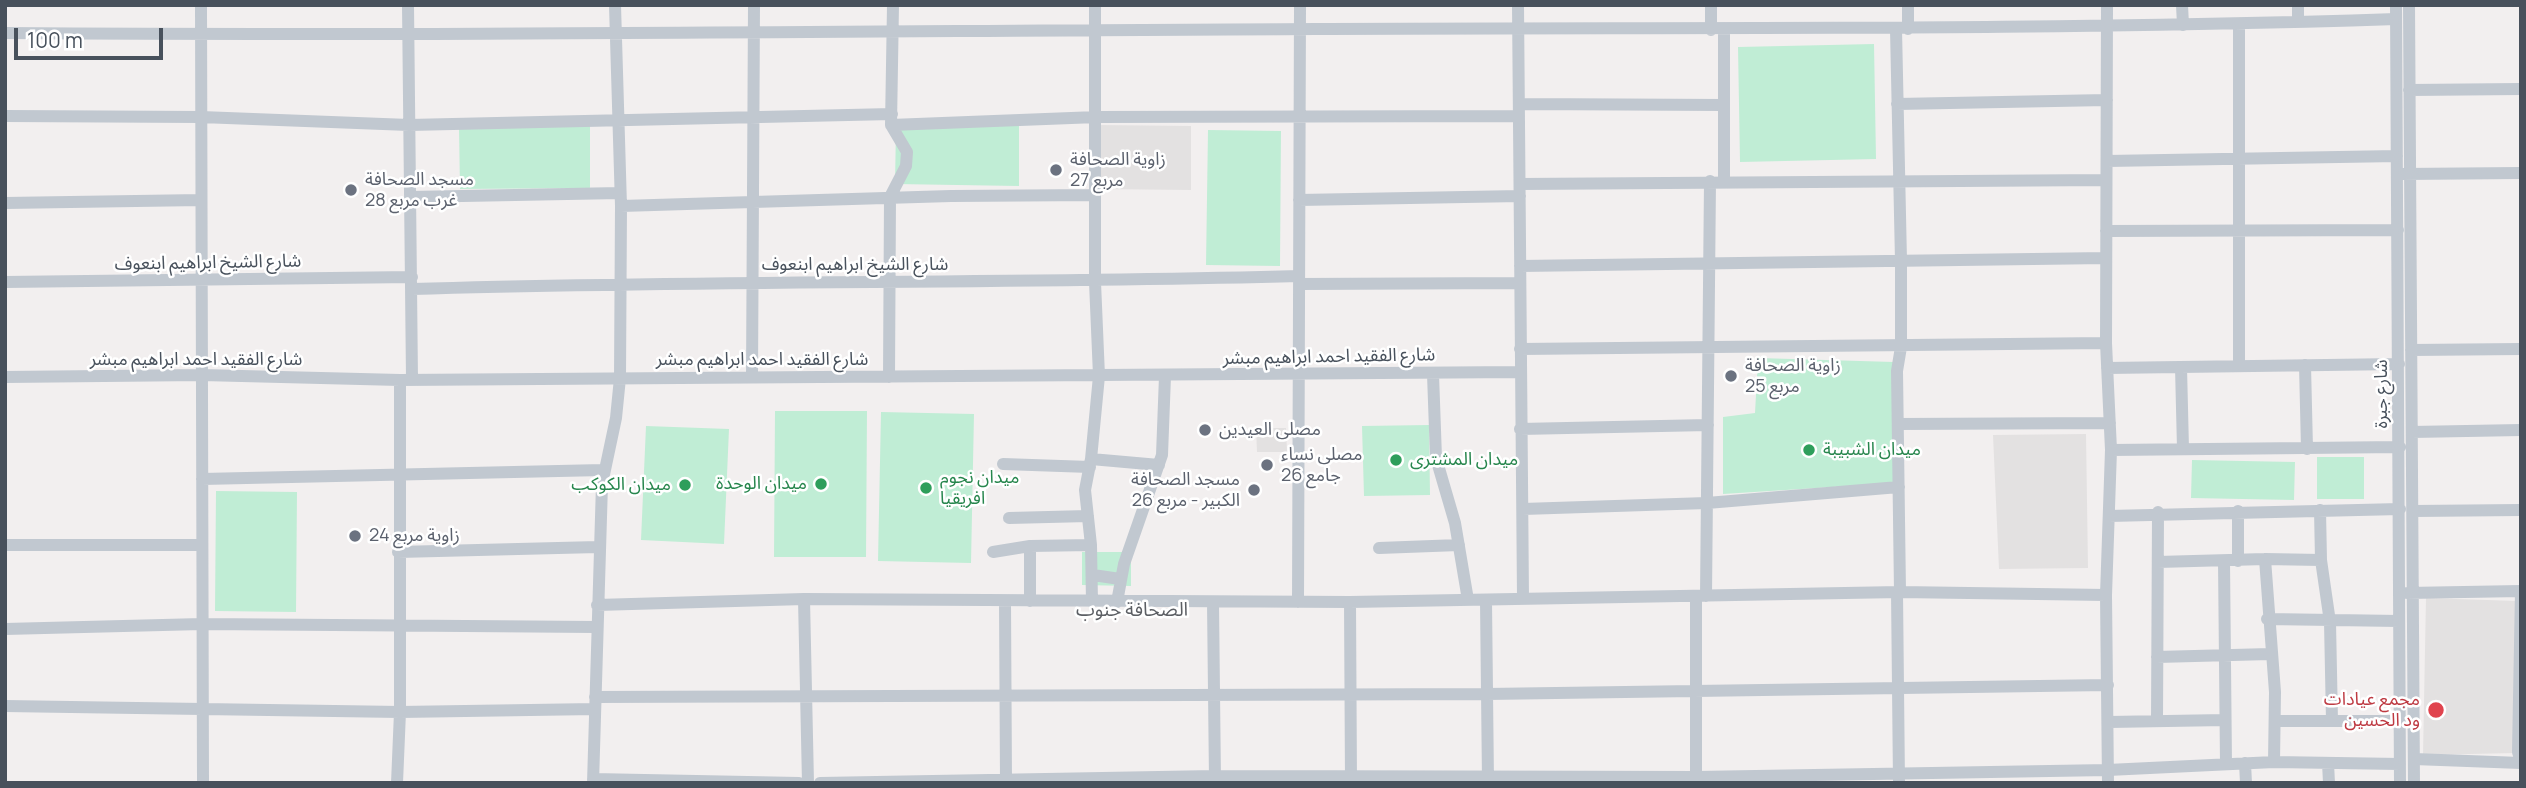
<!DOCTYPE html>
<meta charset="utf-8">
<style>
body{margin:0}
#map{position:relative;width:2526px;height:788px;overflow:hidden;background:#f2efef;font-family:Manrope,sans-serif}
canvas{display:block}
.frame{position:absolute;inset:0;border:7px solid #48515c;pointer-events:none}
.scale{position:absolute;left:14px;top:28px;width:149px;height:32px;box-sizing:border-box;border:4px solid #48515c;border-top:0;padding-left:9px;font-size:21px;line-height:24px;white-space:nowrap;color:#48515c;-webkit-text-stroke:5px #fff;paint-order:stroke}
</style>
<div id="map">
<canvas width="2526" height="788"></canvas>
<div class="frame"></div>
<div class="scale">100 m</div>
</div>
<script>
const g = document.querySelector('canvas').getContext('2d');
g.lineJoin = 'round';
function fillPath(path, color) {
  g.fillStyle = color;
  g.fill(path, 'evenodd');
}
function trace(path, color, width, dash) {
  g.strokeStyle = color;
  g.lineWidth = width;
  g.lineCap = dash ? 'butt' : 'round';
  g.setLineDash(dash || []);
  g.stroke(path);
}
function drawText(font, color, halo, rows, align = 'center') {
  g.font = font + ' Manrope,"Noto Sans Arabic",sans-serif';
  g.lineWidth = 5;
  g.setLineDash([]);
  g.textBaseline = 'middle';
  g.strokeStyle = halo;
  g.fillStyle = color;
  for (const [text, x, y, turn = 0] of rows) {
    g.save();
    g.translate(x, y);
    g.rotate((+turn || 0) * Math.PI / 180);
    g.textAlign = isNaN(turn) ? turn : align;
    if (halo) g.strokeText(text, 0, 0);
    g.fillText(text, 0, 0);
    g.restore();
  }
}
fillPath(new Path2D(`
 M1097,125L1191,126V190L1097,189Z
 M1256,428H1286L1287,452H1257Z
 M2086,434L2088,568L1999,569L1993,435Z
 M2426,598L2517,601L2516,753L2423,755Z`), '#e3e1e1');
fillPath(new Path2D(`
 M1874,44L1876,159L1740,162L1738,47Z
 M1019,125V186L895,184L896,127Z
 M590,126V188L460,189L459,127Z
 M1208,130L1281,131L1280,266L1206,265Z
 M1758,358L1894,362L1895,483L1723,494V417L1755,413Z
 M775,411H867L866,557H774Z
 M881,412L974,414L971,563L878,561Z
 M1429,425L1430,495L1364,496L1362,426Z
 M646,426L729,429L724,544L641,540Z
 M2317,457H2364V499H2317Z
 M2192,460L2295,462L2294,500L2191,498Z
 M216,491L297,492L296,612L215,611Z
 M1082,552H1131V586L1082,585Z`), '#c0edd5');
trace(new Path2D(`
 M201,5L203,783
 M408,5L412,379
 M1518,5L1523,598
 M1711,5V30
 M1908,5V29
 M2107,5L2106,343L2111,450L2106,595L2108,783
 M2182,5L2183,25
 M2298,5V22
 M2396,5L2400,783
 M2409,5L2414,783
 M2239,24V366
 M1896,29L1901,261V347L1897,371L1900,592
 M1724,30V181
 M5,33C442,36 878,31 1315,29C1675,27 2036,31 2396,19
 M2409,90L2521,89
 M1519,104L1724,105
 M1897,104L2107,100
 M5,116L201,117L409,125L892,114
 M891,125L1097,117L1519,116
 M2107,161L2397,156
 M2402,174L2521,173
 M1520,184L2106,180
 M410,197L620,193
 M1299,200L1520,196
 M5,203L201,200
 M621,206L951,196L1095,195
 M2106,231L2398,230
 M1520,266L2106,258
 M5,282L412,277
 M1299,284L1520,283
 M412,289C708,280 1003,284 1299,276
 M1520,349L2106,343
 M2411,350L2521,349
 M2305,365L2307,449
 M2181,367L2183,449
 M2107,368L2399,364
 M1433,374L1436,458L1455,523L1468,600
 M5,377L202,375L400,380L1520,372
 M752,377L754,5
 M889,377L890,197L906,166L907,152L891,125L893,5
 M1898,424L2110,423
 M1520,429L1708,425
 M2412,432L2521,430
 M2111,450L2400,447
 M1091,459L1159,465
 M1003,464L1090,467
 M202,479L603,470
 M1523,509L1707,503L1899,487
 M2320,510L2321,560L2330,622L2332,721
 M2413,511L2521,510
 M2109,516L2400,509
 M1009,518L1088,516
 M5,545H202
 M1379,548L1459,545
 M398,552L598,547
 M993,552L1030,546L1091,545
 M2265,559L2275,692L2274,762
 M2224,561L2226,764
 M2238,561V511
 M2158,562L2265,559L2321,560
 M1093,575L1120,579
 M1897,592L1899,783
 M2407,593L2521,591L2518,752L2521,761
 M1696,596V783
 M1706,596L1710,181
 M804,599L808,783
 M1005,601L1006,783
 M1030,601V546
 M1486,601L1488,782
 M1092,602L1091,545L1085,490L1091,459L1099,376L1095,282V5
 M1117,602L1124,564L1162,455L1165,376
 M1298,602L1300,5
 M1350,602L1351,783
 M1213,603L1215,781
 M597,605L804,599L1350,602L1900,592L2106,595
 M2267,619L2399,621
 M5,629L202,624L596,627
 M2157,657L2270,654
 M595,697L1487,694L2108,685
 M5,706L400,712L595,709
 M2157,721L2158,512
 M2276,721H2400
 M2109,722L2225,720
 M2414,759L2521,763
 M2245,763L2246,783
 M2328,763L2329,783
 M593,779L799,783
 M397,783L400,712V380
 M593,783L602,484L616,418L620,378L621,206L615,5
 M820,783L1215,776L1697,777L2108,770L2274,762L2400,764`), '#c1c8d0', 12);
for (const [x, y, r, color] of [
 [1056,170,7,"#6b7280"],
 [351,190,7,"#6b7280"],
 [1731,376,7,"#6b7280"],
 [1205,430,7,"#6b7280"],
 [1809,450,7,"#2e9e5b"],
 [1396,460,7,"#2e9e5b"],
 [1267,465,7,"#6b7280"],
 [821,484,7,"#2e9e5b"],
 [685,485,7,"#2e9e5b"],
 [926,488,7,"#2e9e5b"],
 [1254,490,7,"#6b7280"],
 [355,536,7,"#6b7280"],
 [2436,710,9,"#e0444e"]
]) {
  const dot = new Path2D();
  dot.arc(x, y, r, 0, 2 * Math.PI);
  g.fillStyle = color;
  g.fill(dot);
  trace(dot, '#fff', 2.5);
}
drawText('18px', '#5b616d', '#fff', [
 ["زاوية الصحافة",1070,160],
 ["مربع 27",1070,181],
 ["مسجد الصحافة",365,180],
 ["غرب مربع 28",365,201],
 ["زاوية الصحافة",1745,366],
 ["مربع 25",1745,387],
 ["مصلى العيدين",1219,430],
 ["مصلى نساء",1281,455],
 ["جامع 26",1281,476],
 ["مسجد الصحافة",1240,480,"right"],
 ["الكبير - مربع 26",1240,501,"right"],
 ["زاوية مربع 24",369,536]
], 'left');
drawText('18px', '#48515c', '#fff', [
 ["شارع الشيخ ابراهيم ابنعوف",208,263,-1],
 ["شارع الشيخ ابراهيم ابنعوف",855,265],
 ["شارع الفقيد احمد ابراهيم مبشر",1329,357,-1],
 ["شارع الفقيد احمد ابراهيم مبشر",196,360],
 ["شارع الفقيد احمد ابراهيم مبشر",762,360],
 ["شارع جبرة",2382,394,-90]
]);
drawText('18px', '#27864d', '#fff', [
 ["ميدان الشبيبة",1823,450],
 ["ميدان المشترى",1410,460],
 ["ميدان نجوم",940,478],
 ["افريقيا",940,499],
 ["ميدان الوحدة",807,484,"right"],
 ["ميدان الكوكب",671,485,"right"]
], 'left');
drawText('18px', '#be3a42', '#fff', [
 ["مجمع عيادات",2420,700],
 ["ود الحسين",2420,721]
], 'right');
drawText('19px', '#5c5f64', '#fff', [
 ["الصحافة جنوب",1132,611]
]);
</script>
